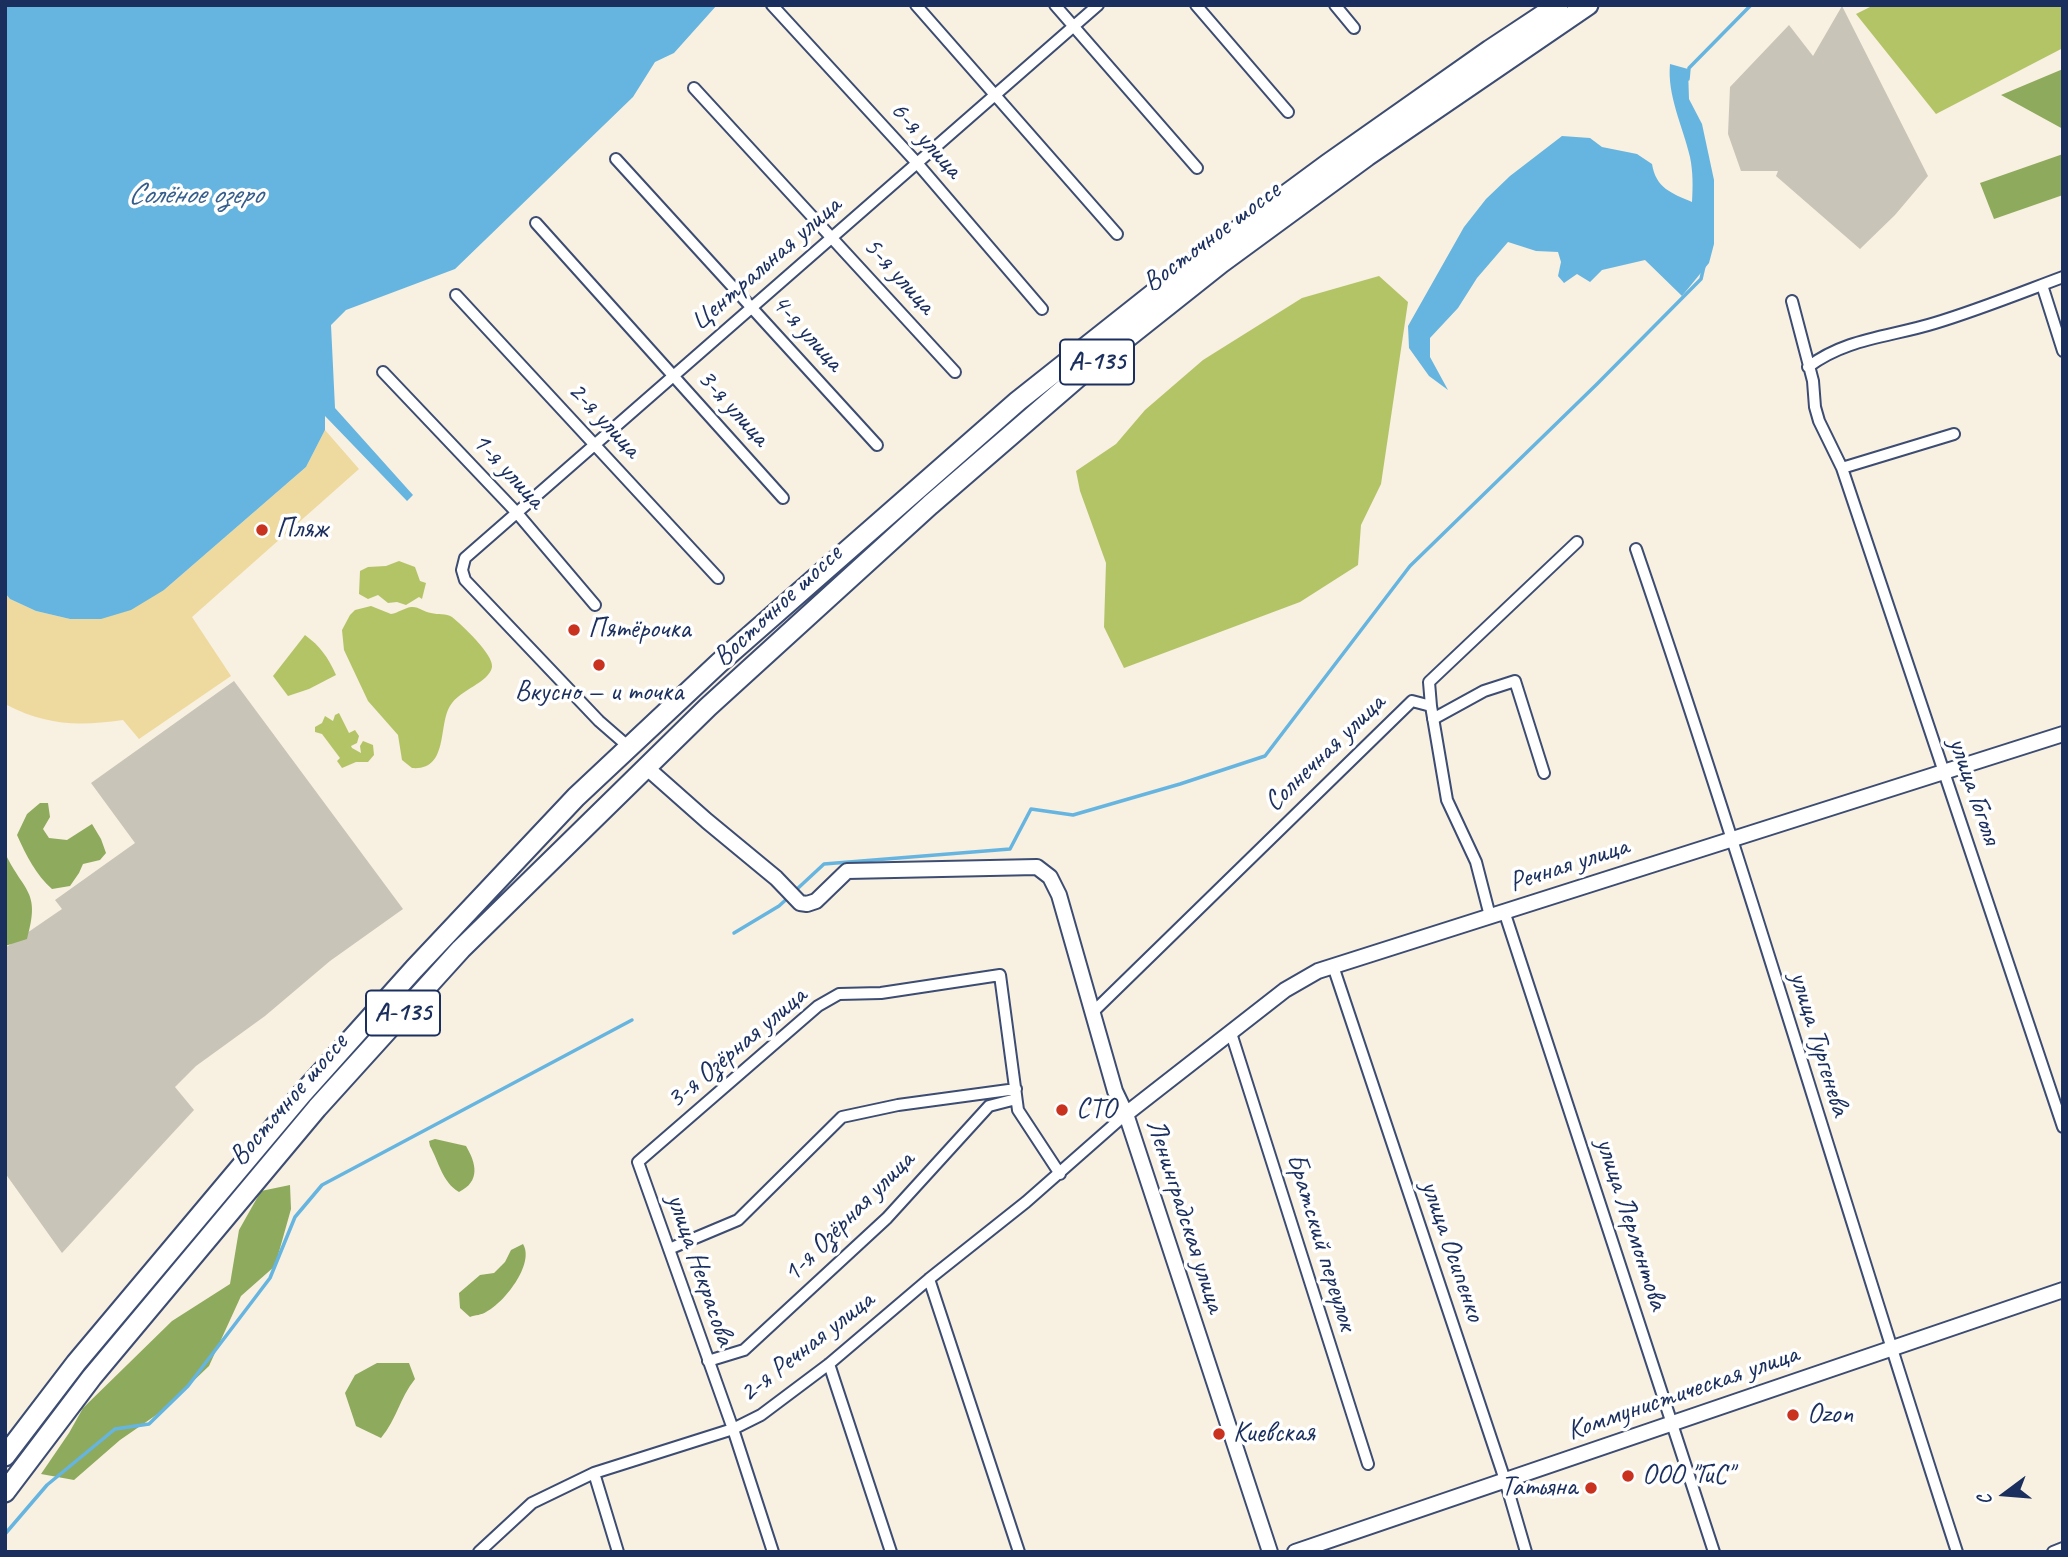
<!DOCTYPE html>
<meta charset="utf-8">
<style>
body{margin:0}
#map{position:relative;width:2068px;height:1557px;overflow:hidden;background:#f8f0e1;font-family:Caveat,sans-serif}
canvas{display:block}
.frame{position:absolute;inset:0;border:7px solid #1b2f5e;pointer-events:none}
.north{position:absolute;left:1970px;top:1459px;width:70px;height:70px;-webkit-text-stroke:5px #fff;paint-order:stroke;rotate:254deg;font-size:19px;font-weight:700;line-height:28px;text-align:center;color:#1b2f5e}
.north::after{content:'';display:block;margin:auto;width:24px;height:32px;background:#1b2f5e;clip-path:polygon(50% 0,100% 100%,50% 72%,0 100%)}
</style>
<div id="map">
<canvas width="2068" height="1557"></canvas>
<div class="frame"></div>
<div class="north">С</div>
</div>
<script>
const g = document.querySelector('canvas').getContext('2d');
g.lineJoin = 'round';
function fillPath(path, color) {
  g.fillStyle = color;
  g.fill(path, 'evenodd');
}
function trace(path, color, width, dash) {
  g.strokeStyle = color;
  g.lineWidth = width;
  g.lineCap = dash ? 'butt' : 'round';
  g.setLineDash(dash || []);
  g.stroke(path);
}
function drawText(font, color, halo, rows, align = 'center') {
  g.font = font + ' Caveat,sans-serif';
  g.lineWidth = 7;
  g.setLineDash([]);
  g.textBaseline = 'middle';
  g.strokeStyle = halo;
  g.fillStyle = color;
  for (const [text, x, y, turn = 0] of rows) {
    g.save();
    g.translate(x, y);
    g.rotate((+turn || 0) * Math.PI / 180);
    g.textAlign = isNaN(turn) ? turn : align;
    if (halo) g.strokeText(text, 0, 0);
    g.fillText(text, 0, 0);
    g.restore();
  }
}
fillPath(new Path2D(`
 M1842,6L1928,176L1895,215L1860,249L1776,176L1778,171H1741L1728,134L1730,87L1789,25L1813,56Z
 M234,681L403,909L330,961L265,1016L196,1066L175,1087L194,1110L62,1253L5,1173V948L62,909L55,900L135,843L91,783Z`), '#c8c4b8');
fillPath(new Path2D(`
 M1874,5H2063V48L1936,114L1856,14Z
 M1379,276L1408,302L1381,484L1361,525L1358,565L1300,602L1124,668L1104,627L1106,563L1080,491L1076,471L1116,444L1145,410L1203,360L1302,298Z
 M399,561L415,567L420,581L426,583L422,599L419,597L406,605L397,602L388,603L378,595L368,599L359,594L360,571L368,567L386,566Z
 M371,606L391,614C398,613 404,608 411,607C418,606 424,612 431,613C438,615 446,613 452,617C462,625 494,655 492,667C489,683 460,689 450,706C438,725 449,771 412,768L402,760L398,735L368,701L344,650L342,630L350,615L355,610Z
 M305,635C320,646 328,657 336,675L309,689L288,696L273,676Z
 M339,713L349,733L355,730L359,736L357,743L351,746L352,748L361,753L360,746L363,741L373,745L374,755L368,762H356L342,768L337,761L340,758L322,734L315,732V727L322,723L325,716L333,721L335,715Z`), '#b3c467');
fillPath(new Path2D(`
 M2063,69V129L2001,95Z
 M2063,154V195L1994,219L1980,183Z
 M40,803H48L50,817L43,829L49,838L67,840L92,824L101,839L106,853L100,860L83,864L79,873L70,886L52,889C36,875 26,855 17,835L27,814Z
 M5,853C24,893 41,890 27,939L5,946Z
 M435,1139L466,1146C476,1163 481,1181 459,1192C442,1182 439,1162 430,1146L429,1141Z
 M290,1185L291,1209L275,1266L241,1296L209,1366L162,1411L120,1440L74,1480L41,1474L69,1433L83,1408L172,1321L230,1284L239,1230L261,1191Z
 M523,1244C535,1264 504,1303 486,1312C482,1315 475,1315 470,1317L460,1308L459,1293L480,1275L494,1273L505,1262L511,1250Z
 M377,1363H409L415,1379C399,1399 397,1419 381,1438L356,1426L345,1393L355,1375Z`), '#8eaa5c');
fillPath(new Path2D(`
 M325,430L359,469L192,617L231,676L139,739L123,720C78,726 47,726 5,704V593L10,599L36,611L70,619L164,590L306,467Z`), '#eeda9e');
fillPath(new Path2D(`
 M5,5H717L674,53L655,62L633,97L455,269L346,310L331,325L335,408L413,495L407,501L325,416V430L306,467L164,590L131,610L101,619H70L36,611L10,599L5,593Z
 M1670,64L1688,69L1689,99L1702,124L1714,180V244L1709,263L1682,296L1645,260L1602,270L1590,282L1577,274L1564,283L1558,276L1561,262L1558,252L1536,251L1508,242L1477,278L1458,308L1430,338V357L1448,390L1429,376L1409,348L1408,326L1464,227L1486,199L1510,176L1562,136L1590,138L1602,147L1637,154L1652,164C1656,188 1671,193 1692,202C1693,186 1693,172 1690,157C1683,126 1667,96 1670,64Z`), '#66b5e0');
trace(new Path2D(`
 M1688,79L1689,68L1751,5
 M796,890L824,864L1010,849L1031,809L1073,815L1180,784L1265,756L1410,566L1597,384L1701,279L1704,266
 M734,933L779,906L790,896
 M5,1534L47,1485L115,1429L149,1424L188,1386L270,1278L295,1217L322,1185L632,1020`), '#66b5e0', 3.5);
const street = new Path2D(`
 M772,5L917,163L1042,309
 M916,5L1117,234
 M1055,5L1197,168
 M1196,5L1288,112
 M1335,5L1354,28
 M694,88L955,372
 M616,159L877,445
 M536,223L783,498
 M2042,285L2063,351
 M456,295L718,578
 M1792,301L1813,381L1815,407L1819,421L1842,468L2063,1127
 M1808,367C1846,338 1890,337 1935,323C1978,310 2020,293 2063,277
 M383,372L517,513L595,605
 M1842,468L1954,434
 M1636,549C1750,881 1848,1218 1957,1552
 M1431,706L1447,800L1476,862L1490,916
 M1433,719L1484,691L1515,681L1544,773
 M630,748L599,721L465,580L462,570L465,558L1098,5
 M1504,911L1714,1552
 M1333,966L1505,1480L1526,1552
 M1092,1013L1412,701L1431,706L1429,682L1577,542
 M1231,1033L1368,1464
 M669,1249L738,1220L842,1117L898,1105L1016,1089
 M929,1279L1019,1552
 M708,1361L744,1350L887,1218L989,1106L1016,1099
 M829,1364L891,1552
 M594,1473L618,1552
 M479,1552L532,1503L594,1473L733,1429L761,1415L829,1364L929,1279L1026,1202L1126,1114
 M773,1552L733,1429L638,1162L818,1006L839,994L881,993L1000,975L1018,1110L1060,1174
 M2053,1552L2063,1548`);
const secondary = new Path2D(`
 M646,767L707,821L776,878L800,903L807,904L816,901L847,871L1037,867L1050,877L1059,895L1115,1091L1126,1114L1270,1552
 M1126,1114L1285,990L1318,971L2063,734
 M1295,1552L2063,1290`);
const highway = new Path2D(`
 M5,1456L76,1363L302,1094L414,969L576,797L719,663L1018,401L1172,279L1328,164L1490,50L1558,5
 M5,1492L92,1377L317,1108L461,949L708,707L930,505L1085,371L1221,263L1367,156L1588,5`);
trace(street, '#3c4c72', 14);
trace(secondary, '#3c4c72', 18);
trace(highway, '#3c4c72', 23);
trace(street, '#fff', 10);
trace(secondary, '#fff', 14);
trace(highway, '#fff', 19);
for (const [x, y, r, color] of [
 [262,530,7,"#c8321e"],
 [574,630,7,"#c8321e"],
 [599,665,7,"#c8321e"],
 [1062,1110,7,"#c8321e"],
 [1793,1415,7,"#c8321e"],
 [1219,1434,7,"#c8321e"],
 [1628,1476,7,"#c8321e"],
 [1591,1488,7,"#c8321e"]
]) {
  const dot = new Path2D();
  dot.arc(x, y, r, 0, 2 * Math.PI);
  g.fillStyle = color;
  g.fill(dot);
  trace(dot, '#fff', 2.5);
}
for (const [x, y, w] of [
 [1097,362,74],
 [403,1013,74]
]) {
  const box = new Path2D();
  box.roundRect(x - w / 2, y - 22.5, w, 45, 5);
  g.fillStyle = '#fff';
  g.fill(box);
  trace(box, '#1b2f5e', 2);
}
drawText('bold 26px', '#1b2f5e', null, [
 ["А-135",1097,362],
 ["А-135",403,1013]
]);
drawText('28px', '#1b2f5e', '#fff', [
 ["6-я улица",926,140,48],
 ["Восточное шоссе",1212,237,-37],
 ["Центральная улица",766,264,-41],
 ["5-я улица",899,276,48],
 ["4-я улица",807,333,48],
 ["3-я улица",733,408,48],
 ["2-я улица",604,420,47],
 ["1-я улица",508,471,47],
 ["Восточное шоссе",778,606,-43],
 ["Солнечная улица",1325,753,-44],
 ["улица Гоголя",1974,791,71],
 ["Речная улица",1569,865,-18],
 ["улица Тургенева",1819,1044,73],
 ["3-я Озёрная улица",737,1048,-40],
 ["Восточное шоссе",289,1100,-49],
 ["Ленинградская улица",1185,1216,72],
 ["1-я Озёрная улица",849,1217,-45],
 ["улица Лермонтова",1631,1224,72],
 ["Братский переулок",1321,1242,73],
 ["улица Осипенко",1452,1251,71],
 ["улица Некрасова",700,1270,71],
 ["2-я Речная улица",807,1347,-38],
 ["Коммунистическая улица",1683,1393,-19]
]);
drawText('28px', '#1b2f5e', '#fff', [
 ["Пляж",276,530],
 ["Пятёрочка",588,630],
 ["Вкусно — и точка",599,693,"center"],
 ["СТО",1076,1110],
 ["Ozon",1807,1415],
 ["Киевская",1233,1434],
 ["ООО \"ГиС\"",1642,1476],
 ["Татьяна",1577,1488,"right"]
], 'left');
drawText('italic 30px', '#355e8c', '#fff', [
 ["Солёное озеро",195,195]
]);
</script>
